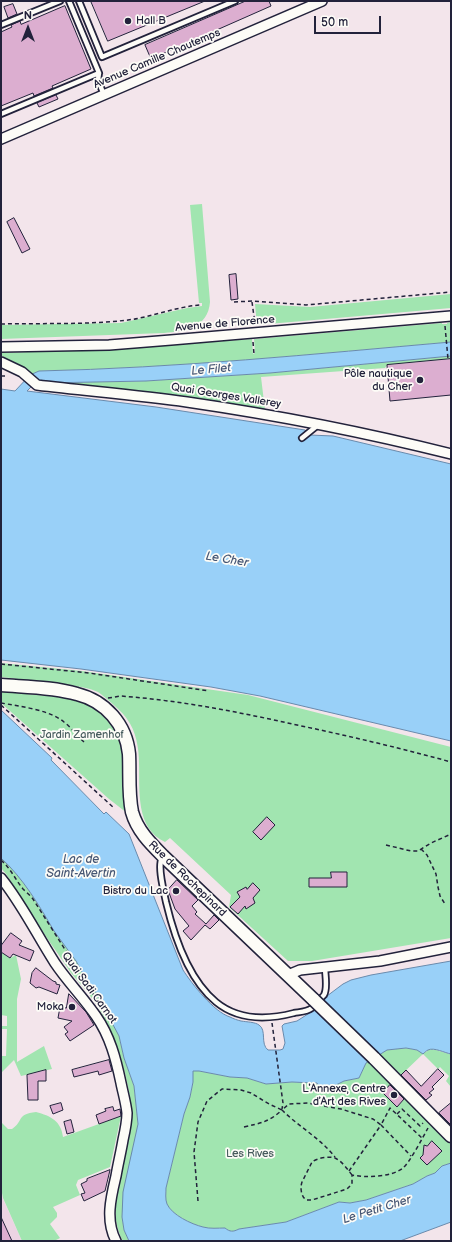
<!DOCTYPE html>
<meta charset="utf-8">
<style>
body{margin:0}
#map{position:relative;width:452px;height:1242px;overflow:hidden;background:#f3e5eb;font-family:"Balsamiq Sans",sans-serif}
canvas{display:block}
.frame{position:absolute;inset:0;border:2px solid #22223b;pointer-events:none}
.north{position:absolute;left:8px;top:8px;width:40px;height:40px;-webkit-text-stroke:3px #fdfcf7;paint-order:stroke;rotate:0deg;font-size:11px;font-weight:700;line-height:16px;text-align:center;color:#22223b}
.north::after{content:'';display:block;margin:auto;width:14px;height:18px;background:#22223b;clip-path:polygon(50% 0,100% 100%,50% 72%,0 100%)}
.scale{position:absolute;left:314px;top:16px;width:67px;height:18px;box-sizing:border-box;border:2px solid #22223b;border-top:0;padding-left:5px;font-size:12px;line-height:14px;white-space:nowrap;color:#22223b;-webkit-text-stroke:3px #fdfcf7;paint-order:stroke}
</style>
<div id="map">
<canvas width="452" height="1242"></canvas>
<div class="frame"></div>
<div class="north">N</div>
<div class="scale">50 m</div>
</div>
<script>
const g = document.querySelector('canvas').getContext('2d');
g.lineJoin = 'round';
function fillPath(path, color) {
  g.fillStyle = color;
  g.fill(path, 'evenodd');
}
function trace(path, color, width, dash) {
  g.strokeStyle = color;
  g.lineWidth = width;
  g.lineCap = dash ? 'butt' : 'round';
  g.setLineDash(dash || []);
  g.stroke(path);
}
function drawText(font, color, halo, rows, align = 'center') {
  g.font = font + ' "Balsamiq Sans",sans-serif';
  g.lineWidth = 3.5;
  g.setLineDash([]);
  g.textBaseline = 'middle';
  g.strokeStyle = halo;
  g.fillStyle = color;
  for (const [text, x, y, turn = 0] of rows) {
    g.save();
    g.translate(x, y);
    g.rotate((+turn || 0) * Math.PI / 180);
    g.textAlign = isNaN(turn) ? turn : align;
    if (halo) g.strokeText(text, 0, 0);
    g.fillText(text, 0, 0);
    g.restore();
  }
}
fillPath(new Path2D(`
 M1,1188L3,1199L22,1241H1Z`), '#ecd4e3');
fillPath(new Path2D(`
 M202,204L210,302C208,328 185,331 164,333L1,339V325L121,323L187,308L202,306V303H199L190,205Z
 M451,294V308L257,325L255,304L310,307Z
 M451,322V342C314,354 177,368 39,371L30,375L20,367L1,355V353L116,349L252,339L253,354L255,353L254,339L442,323V324H447V323Z
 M451,356V359L387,365L385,368L261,377L265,410L44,383L146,381L270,373Z
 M1,663L82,671L248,695L451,747V938L312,961H288L229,907L231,895L170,838L165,842C135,828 140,790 139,763C139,748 136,731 127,719C123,712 105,697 98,692C90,688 79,687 71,685C48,682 24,680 1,677Z
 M1,690L15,691V693L70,698L84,702L102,711L113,725L124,747L127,813L109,799L1,703Z
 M1,858C23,878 39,905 54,931C61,941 69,951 76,961C80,968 84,976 87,983L92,985L119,1036L124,1058L134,1086L138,1124L122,1217L124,1230L129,1241H123C110,1218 117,1194 122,1170C127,1146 133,1122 130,1098C125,1065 114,1032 96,1004C89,993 79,983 71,973C66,966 61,958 56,951C38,926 23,899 6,874L1,868Z
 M1,952L10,958L16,955L21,979L17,999V1062L44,1046L52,1069L21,1076L14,1060L2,1072L1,1084V1056H6L7,1029H1V1026H7V1016L1,1015Z
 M406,1048L426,1052L429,1049C437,1049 443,1053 451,1054V1087L446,1081L449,1076L440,1067L438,1069L423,1054L401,1075L380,1054L387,1050Z
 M368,1061L392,1083L390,1086L391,1092L387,1088L383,1093L397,1107L406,1097L451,1143V1163L442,1166L435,1173L427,1176L413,1184L366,1200L350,1203L339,1202L286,1222L239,1229C233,1232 230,1232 225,1228C218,1228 210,1229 203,1227C191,1224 172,1215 167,1204C165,1199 166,1193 166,1188L184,1114L190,1097L193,1082V1071H199L230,1077L247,1078L266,1084L292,1082L314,1083L328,1089L344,1081L359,1078L366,1063Z
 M36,1112C51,1116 61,1121 63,1137L121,1116L110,1167L78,1180L76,1185L80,1195L53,1207L57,1213V1217L50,1224L60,1238L54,1241H22L3,1198L1,1188V1122L8,1129H12C24,1121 16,1114 36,1112Z`), '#a1e5b0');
const water = new Path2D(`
 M451,342V356L270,373L146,381L44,383L32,386L27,391L156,407L305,430L310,435L333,436L451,464V741L260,696L211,687L81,669L1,660V389L15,391L30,375L39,371C177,368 314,354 451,342Z
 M1,710L52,758L51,760L104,814L106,812L129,834L183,970C192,984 214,1012 230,1017C234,1019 237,1020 241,1021C247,1022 255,1022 259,1025C267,1030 260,1044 268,1050H280L283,1049L285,1043L282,1026L284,1024L297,1021L311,1012L323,999L343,984L351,980L371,975L451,961V1054C445,1053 434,1047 428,1050C426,1051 425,1052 423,1054L417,1050L406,1048L387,1050L366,1063L359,1078L344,1081L328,1089L320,1088L317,1083H314L292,1082L266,1084L247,1078L230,1077L199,1071H193V1082L190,1097L184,1114L166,1188C166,1193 165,1199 167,1204C172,1215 191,1224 203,1227C210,1229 218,1228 225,1228C230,1232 233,1232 239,1229L286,1222L339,1202L350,1203L366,1200L413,1184L427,1176L435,1173L442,1166L451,1163V1222L400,1241H129L124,1230L122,1217L123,1192L138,1124L134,1086L124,1058L119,1036L92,985L87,983C84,976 80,968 76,961C69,951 61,941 54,931C39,905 23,878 1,858Z`);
fillPath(water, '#99d0f8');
trace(water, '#698aac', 1);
const building = new Path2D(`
 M91,1H205L108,41Z
 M246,1H269L271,6L151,59L145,45Z
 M13,4L17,14L8,18L4,7Z
 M65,6L91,69L52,86L53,88L34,96L33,93L1,106V32L12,27L11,25L20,21L21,24Z
 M56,95L58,99L39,107L37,103Z
 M14,218L30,249L22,253L7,222Z
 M236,274L238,299L231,300L229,275Z
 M451,359V395L390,401L387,365Z
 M267,817L275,825L261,840L253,832Z
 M331,872H347V887H309V878H331Z
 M177,880L198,900L192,906L197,912L195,914L206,924L214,915L219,920L210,929L205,925L191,940L183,931L189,926L175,909L168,890Z
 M253,883L260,890L253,898L255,903L246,909L245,906L238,914L230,907L240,897L237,892L246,887L247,889Z
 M11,933L22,941L19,945L34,951L30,961L13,954L10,958L1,952V946Z
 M36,968L53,981L56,982V984L60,985L57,994L39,987L36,988L30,983L32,973Z
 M69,994L86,1012L94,1025L70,1041L65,1034L68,1032L64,1027L72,1021L58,1018L60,1007L66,1008Z
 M109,1060L112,1071L99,1075L98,1071L74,1077L72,1070Z
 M438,1069L444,1075L432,1087L434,1089L429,1093L432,1095L426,1100L401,1075L406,1070L421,1086Z
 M46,1070V1081H38V1100H28L27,1075Z
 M390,1085L404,1099L397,1107L383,1093Z
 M61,1103L63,1110L53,1114L50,1106Z
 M451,1103V1125L439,1113Z
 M113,1107L114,1111L120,1109L121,1116L99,1124L96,1115L106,1111L105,1109Z
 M71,1120L74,1132L67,1134L64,1122Z
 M432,1141L442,1151L427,1165L420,1158L423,1155L424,1145L427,1146Z
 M110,1170L105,1191L84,1201L81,1194L85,1193L81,1184L87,1181V1179Z
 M1,1217L12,1241H1Z`);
fillPath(building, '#dcaed0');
trace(building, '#22223b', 1);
const lane = new Path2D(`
 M69,1L99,73L98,80L104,95
 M79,1L102,57L235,1
 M1,25L60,1
 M1,114L99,73
 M302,438L318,425
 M162,858C157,866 164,892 166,902C174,936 188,979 216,1002C239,1021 267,1020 294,1013C299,1012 307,1012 312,1008C313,1007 323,996 324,995C328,988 325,975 325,967`);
const street = new Path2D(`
 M1,139L322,1
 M1,347L109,345L171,340L451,316
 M1,362L22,372L37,385C87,391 137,395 187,402C276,415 364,432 451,454
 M1,878C22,904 37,935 55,963C67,981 83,997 96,1016C110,1036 116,1059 121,1083C123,1093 126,1103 127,1113C127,1122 125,1131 123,1140C121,1152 118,1164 116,1176C111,1197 105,1220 116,1241
 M288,975L300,970L380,961L451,947`);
const secondary = new Path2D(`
 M1,685C26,687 53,687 77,694C105,701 126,724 129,754C130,773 128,793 132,812C137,830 150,843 163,856L314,1000
 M374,1058L451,1136`);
trace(lane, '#22223b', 8);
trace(street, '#22223b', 12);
trace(secondary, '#22223b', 15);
trace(new Path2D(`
 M234,302L252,301L306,305L451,292
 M252,302L255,324
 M1,324C43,323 86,325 128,320C152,317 175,307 200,305
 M445,326L448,359
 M253,342L254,354
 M1,376H7
 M1,664L89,673L209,691
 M108,698L121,696L133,697C188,702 243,713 297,725C349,736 400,748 451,762
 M1,703C19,706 50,710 64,722C72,728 77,736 84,742
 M1,705L114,808
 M386,845L411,851H418L431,843L451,834
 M421,849L427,855L436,874L438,887L440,896L445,904
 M1,860C11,869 15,879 23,889C26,892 30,895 33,899L97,1000V1003
 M272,1023L283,1103L282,1109
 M397,1114L402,1109L420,1126L423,1123
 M244,1127C261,1123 269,1122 282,1110C299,1127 320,1138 335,1157
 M349,1171L381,1125L411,1156
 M352,1175C348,1170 342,1161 335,1158C329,1156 317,1158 312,1162L302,1182C300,1188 301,1196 306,1200H312L347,1189L352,1184V1175C366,1178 392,1177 403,1168C410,1162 423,1137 428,1128
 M198,1201L194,1152L198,1122L207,1101L222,1089L241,1090L251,1093L269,1104L282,1110L289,1104L308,1103L341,1109L373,1119L381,1125L390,1108L422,1138`), '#22223b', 1.5, [4, 3]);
trace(lane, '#fdfcf7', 4.5);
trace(street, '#fdfcf7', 9);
trace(secondary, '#fdfcf7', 12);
const secondaryBridge = new Path2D(`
 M314,1000L374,1058`);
trace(secondaryBridge, '#22223b', 15, []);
trace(secondaryBridge, '#fdfcf7', 12);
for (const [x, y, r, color] of [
 [128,21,4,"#22223b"],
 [420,380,4,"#22223b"],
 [176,891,4,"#22223b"],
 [72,1007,4,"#22223b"],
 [394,1095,4,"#22223b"]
]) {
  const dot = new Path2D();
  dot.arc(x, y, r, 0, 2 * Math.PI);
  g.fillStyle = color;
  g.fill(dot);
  trace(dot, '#fdfcf7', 1.5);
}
drawText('11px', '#22223b', '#fdfcf7', [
 ["Hall B",136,21,"left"],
 ["Pôle nautique",412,374],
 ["du Cher",412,387],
 ["Bistro du Lac",168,891],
 ["Moka",64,1007],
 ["LʼAnnexe, Centre",386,1089],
 ["dʼArt des Rives",386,1102]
], 'right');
drawText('11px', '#22223b', '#fdfcf7', [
 ["Avenue Camille Chautemps",157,59,-23],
 ["Avenue de Florence",225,324,-5],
 ["Quai Georges Vallerey",226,396,9],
 ["Rue de Rochepinard",187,879,44],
 ["Quai Sadi Carnot",89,988,54]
]);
drawText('11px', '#485c5e', '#fdfcf7', [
 ["Jardin Zamenhof",82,735],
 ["Les Rives",250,1154]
]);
drawText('italic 12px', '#465674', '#fdfcf7', [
 ["Le Filet",211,370,-5],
 ["Le Cher",227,560,9],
 ["Lac de",81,860],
 ["Saint-Avertin",81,874],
 ["Le Petit Cher",377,1210,-17]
]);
</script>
